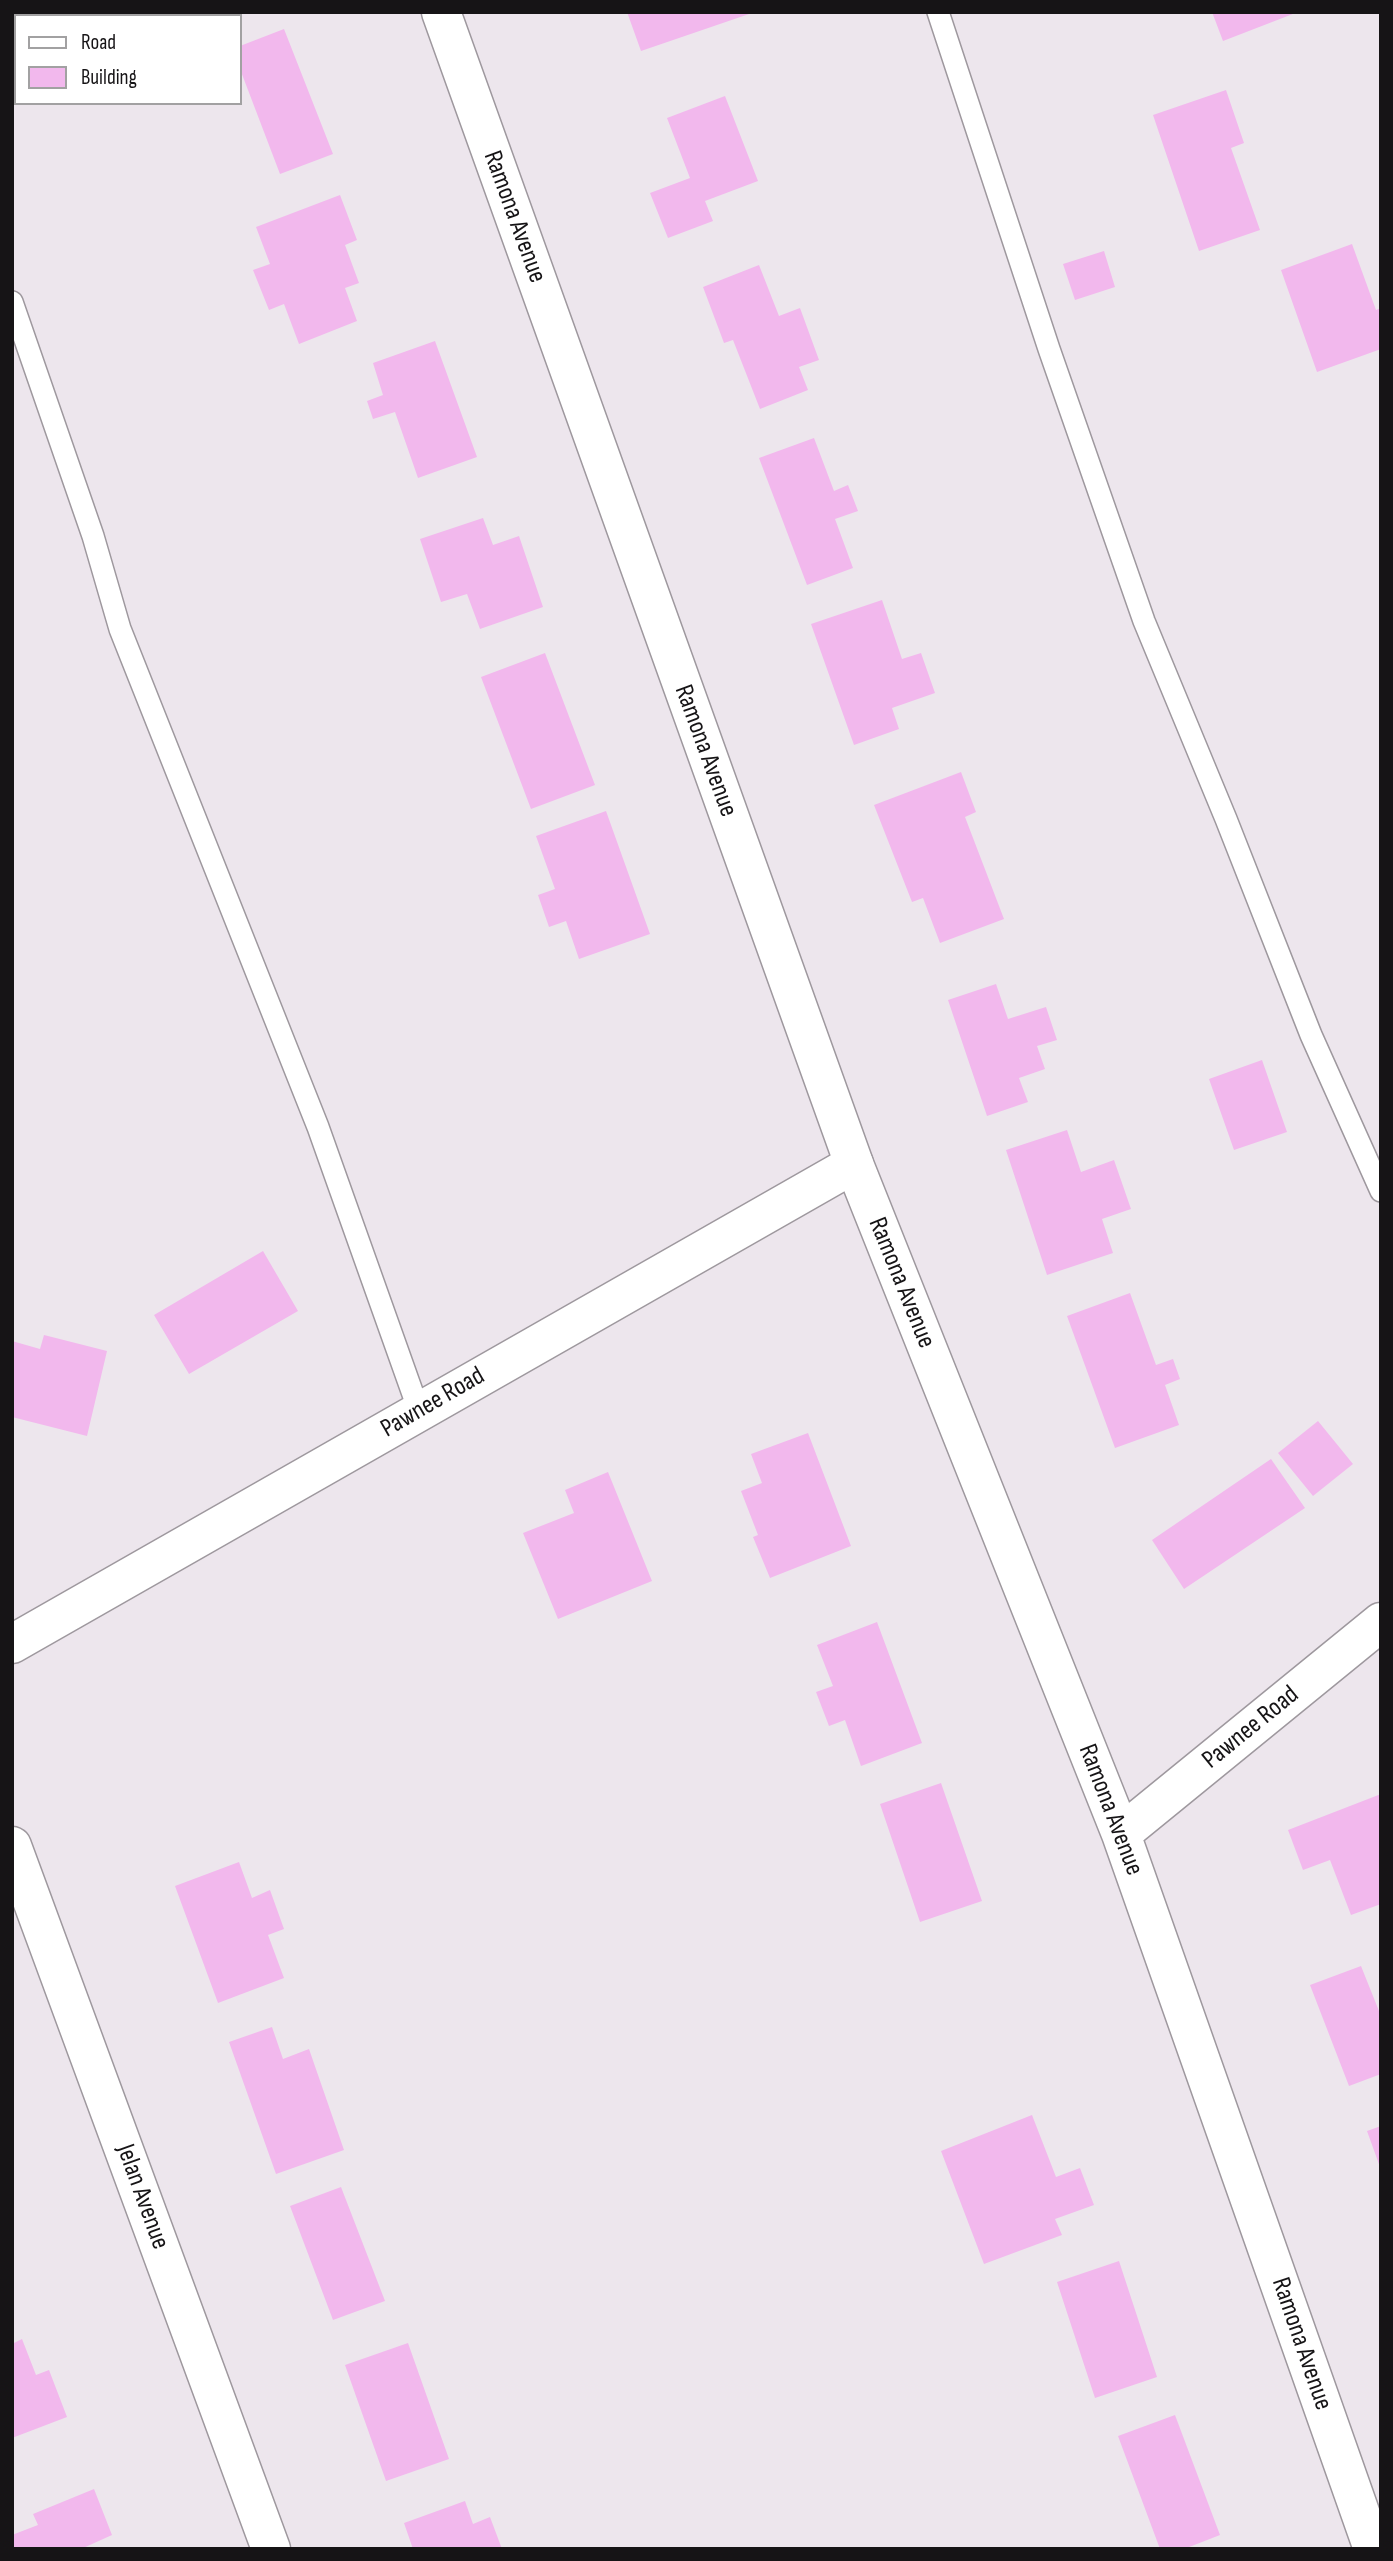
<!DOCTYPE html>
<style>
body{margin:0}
#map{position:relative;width:1393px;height:2561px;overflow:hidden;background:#ede6ed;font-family:"Sofia Sans Condensed",sans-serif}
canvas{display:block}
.frame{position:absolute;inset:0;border:14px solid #161416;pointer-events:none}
.legend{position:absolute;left:14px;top:14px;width:228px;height:91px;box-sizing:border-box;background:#fff;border:2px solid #a2a1a2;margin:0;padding:9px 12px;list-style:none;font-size:21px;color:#161416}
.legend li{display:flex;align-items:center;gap:14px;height:35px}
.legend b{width:35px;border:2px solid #a2a1a2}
</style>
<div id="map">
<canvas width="1393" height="2561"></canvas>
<div class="frame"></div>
<ul class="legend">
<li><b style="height:9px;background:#fff"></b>Road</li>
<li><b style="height:19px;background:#f2b8ed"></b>Building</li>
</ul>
</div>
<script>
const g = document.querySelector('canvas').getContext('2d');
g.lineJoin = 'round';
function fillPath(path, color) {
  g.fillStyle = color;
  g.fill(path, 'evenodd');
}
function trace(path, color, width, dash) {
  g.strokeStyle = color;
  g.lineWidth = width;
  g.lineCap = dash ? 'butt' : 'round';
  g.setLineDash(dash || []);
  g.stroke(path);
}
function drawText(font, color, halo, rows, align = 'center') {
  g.font = font + ' "Sofia Sans Condensed",sans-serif';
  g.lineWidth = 5;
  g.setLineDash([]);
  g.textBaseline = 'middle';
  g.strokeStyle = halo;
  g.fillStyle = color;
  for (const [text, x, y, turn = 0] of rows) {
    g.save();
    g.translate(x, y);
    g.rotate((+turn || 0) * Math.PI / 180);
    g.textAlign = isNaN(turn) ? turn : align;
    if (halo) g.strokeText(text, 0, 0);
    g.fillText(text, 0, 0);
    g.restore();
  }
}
fillPath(new Path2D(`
 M627,12H752V13L641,51Z
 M1212,12H1298L1223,41Z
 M284,29L333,154L280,174L240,69V46Z
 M1226,90L1244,143L1231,148L1260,230L1199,251L1153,115Z
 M725,96L758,181L705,201L713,221L668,238L650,193L690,178L667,118Z
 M340,195L357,240L345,245L359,283L345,288L357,321L299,344L284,304L269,310L253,270L270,264L256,227Z
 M1352,244L1376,310L1381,308V349L1317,372L1281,270Z
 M1104,251L1115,287L1075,300L1063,264Z
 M759,265L779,316L800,308L819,360L799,367L808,390L760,409L733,340L724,343L703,287Z
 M435,341L477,457L418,478L395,412L373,419L367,401L383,395L373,363Z
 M814,438L834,491L848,485L858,511L835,519L853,568L807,585L759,458Z
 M483,518L493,545L519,536L543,607L480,629L467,594L441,602L420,539Z
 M882,600L902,659L921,653L935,693L892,708L899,729L854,745L811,624Z
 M545,653L595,785L531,809L481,677Z
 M961,772L976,812L965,817L1004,919L940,943L923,898L912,902L874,805Z
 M606,811L650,934L579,959L566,921L549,927L538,895L555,889L536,836Z
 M996,984L1008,1019L1046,1007L1057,1040L1037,1046L1045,1069L1019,1078L1028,1102L987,1116L948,1000Z
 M1262,1060L1287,1132L1234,1150L1209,1079Z
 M1067,1130L1081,1172L1114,1160L1131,1209L1102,1219L1113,1253L1047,1275L1006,1150Z
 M263,1251L298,1311L189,1374L154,1315Z
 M1130,1293L1156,1365L1173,1359L1180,1379L1165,1385L1179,1425L1115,1448L1067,1316Z
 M44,1335L107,1351L87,1436L12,1417V1341L40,1349Z
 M1318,1421L1353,1464L1313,1496L1278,1453Z
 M808,1433L851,1546L770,1578L753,1537L758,1535L741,1491L762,1483L751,1454Z
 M1271,1459L1305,1508L1184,1589L1152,1540Z
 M608,1472L652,1581L558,1619L523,1533L574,1513L565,1490Z
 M877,1622L922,1743L861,1766L845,1720L829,1726L816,1692L833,1686L817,1645Z
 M941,1783L982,1901L920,1922L880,1804Z
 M1381,1794V1904L1351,1915L1330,1860L1303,1870L1288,1830Z
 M239,1862L252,1898L270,1890L284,1929L268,1935L284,1978L218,2003L175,1886Z
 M1361,1966L1381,2016V2074L1349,2086L1310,1985Z
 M272,2027L283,2059L309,2049L344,2150L276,2174L229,2042Z
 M1032,2115L1056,2177L1080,2168L1094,2205L1055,2219L1062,2235L984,2264L941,2151Z
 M1381,2126V2167H1380L1367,2131Z
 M341,2187L385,2301L333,2320L290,2206Z
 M1119,2261L1157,2377L1095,2398L1057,2282Z
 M22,2339L36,2375L49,2370L67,2417L12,2438V2344Z
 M408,2343L449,2459L386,2481L345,2365Z
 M1175,2415L1220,2535L1184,2549H1160L1118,2436Z
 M94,2489L112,2535L81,2549H12V2535L38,2525L33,2514Z
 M465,2501L473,2524L490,2517L502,2549H413L404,2523Z`), '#f2b8ed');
const lane = new Path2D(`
 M938,12L1049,349L1144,621L1226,819L1311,1035L1381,1191
 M12,302L93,536L120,629L318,1127L419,1411`);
const street = new Path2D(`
 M12,1644L854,1164
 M12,1846L271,2549`);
const secondary = new Path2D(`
 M441,12L854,1164L1121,1834L1373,2549
 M1121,1834L1381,1622`);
trace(lane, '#9e989e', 24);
trace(street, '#9e989e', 41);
trace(secondary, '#9e989e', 41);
trace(lane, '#fff', 21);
trace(street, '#fff', 38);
trace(secondary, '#fff', 38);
drawText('26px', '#161416', '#fff', [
 ["Ramona Avenue",514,217,70],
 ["Ramona Avenue",705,751,70],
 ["Ramona Avenue",901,1283,68],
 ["Pawnee Road",433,1403,-30],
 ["Pawnee Road",1251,1728,-39],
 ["Ramona Avenue",1110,1810,69],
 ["Jelan Avenue",142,2197,70],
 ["Ramona Avenue",1301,2344,71]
]);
</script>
